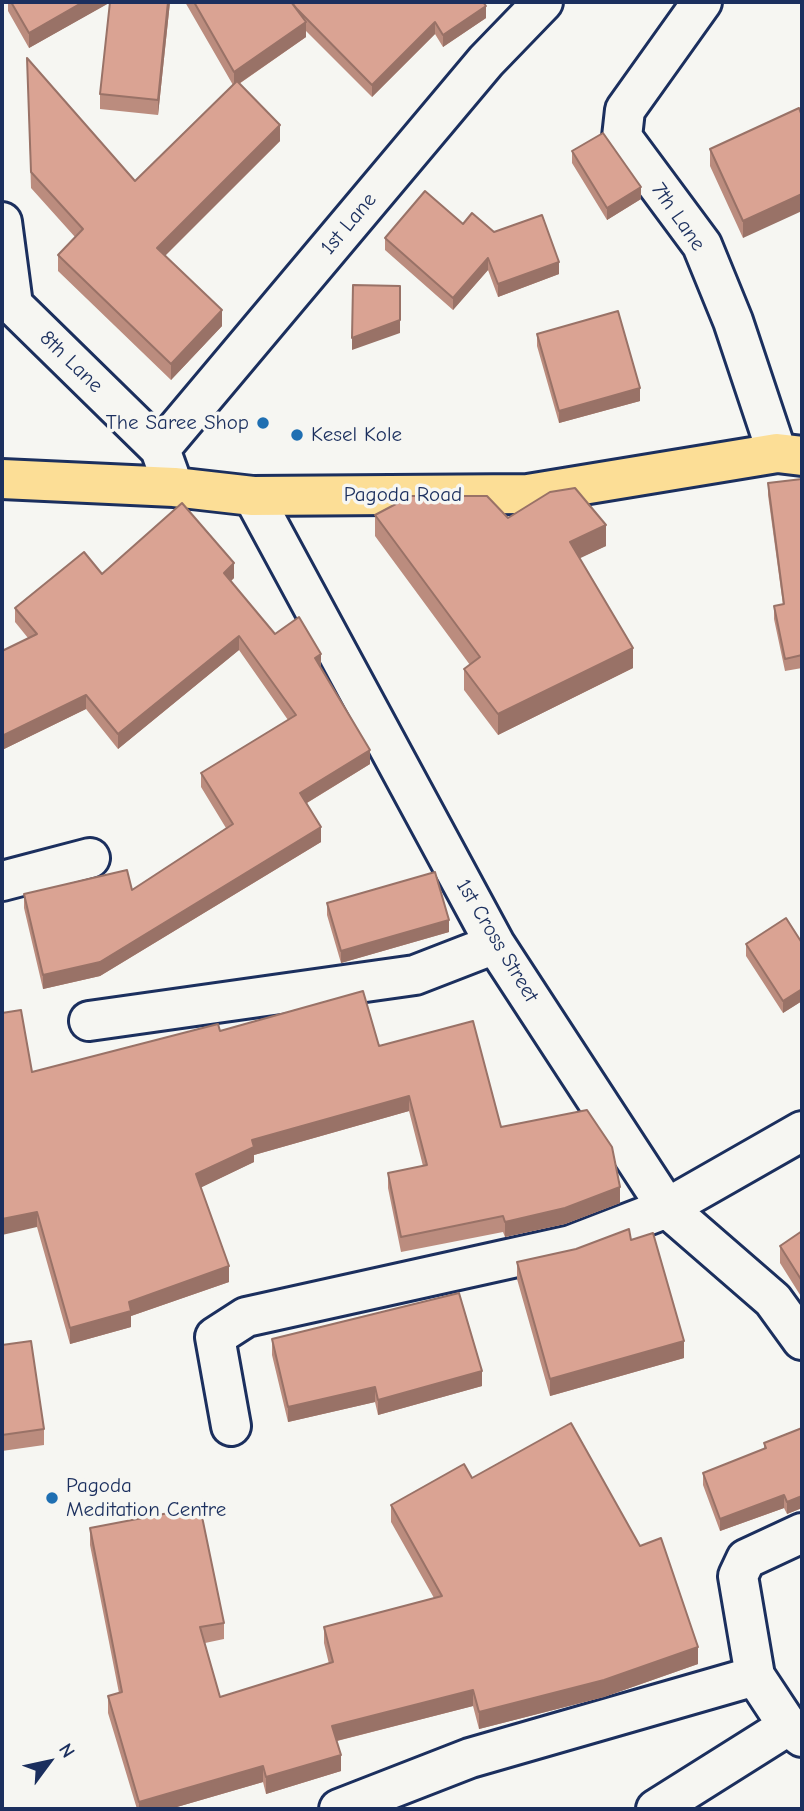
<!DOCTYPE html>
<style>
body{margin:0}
#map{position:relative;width:804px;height:1811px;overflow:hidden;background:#f6f6f2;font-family:"Comic Neue",sans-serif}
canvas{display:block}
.frame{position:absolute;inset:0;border:4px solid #1b2f5e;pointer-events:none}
.north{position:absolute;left:14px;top:1727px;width:70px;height:70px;-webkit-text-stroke:5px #f6f6f2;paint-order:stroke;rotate:57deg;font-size:19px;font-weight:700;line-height:28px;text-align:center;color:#1b2f5e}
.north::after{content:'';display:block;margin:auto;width:24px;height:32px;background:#1b2f5e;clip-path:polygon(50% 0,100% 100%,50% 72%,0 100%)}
</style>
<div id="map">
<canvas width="804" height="1811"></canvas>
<div class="frame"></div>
<div class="north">N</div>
</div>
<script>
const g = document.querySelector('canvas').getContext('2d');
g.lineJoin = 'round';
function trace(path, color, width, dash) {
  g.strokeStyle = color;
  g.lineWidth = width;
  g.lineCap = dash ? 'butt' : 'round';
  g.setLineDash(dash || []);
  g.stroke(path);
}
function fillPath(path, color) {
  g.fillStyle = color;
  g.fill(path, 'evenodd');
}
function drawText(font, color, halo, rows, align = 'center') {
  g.font = font + ' "Comic Neue",sans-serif';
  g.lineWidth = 7;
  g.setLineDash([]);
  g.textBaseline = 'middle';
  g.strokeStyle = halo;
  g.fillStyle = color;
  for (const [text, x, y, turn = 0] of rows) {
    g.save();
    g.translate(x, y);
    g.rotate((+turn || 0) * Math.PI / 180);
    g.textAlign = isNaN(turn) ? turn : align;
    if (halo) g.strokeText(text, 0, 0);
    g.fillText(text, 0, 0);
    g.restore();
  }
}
const minor = new Path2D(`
 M702,2L625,110L622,137L702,245L733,321L777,453
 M2,222L13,305L160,449L169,474
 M160,449L486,61L543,2
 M253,496L495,944L667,1208L773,1300L802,1340
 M2,881L90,858
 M89,1021L415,975L495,944
 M231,1426L215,1337L246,1317L571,1245L667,1208L802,1131
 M802,1533L746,1559L738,1576L755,1676L788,1726L802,1737
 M339,1809L470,1758L755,1676
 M656,1809L788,1726`);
const primary = new Path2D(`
 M2,479L174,487L253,496L528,494L777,453L802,456`);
trace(minor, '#1b2f5e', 44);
trace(primary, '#1b2f5e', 44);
trace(minor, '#f6f6f2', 38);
trace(primary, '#fcde96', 38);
fillPath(new Path2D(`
 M8,2H170L158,115L100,109V94L110,2L29,48L8,11Z
 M185,2H291L293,4L486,18L443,47L435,34L372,97L306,31V37L239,84L280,141L165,255L222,326L171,380L58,271V255L75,237L31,188L27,58L135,181L233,85Z
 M799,108L743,238L710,166V149Z
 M572,151L641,199L607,220L572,163Z
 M463,224L494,232L559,274L498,297L488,270L453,310L385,250V238Z
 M537,334L640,401L559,423L537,346Z
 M802,479V668L785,671L774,619V606L783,605L768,495V483Z
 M442,499L606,546L579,558L633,668L498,735L464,690V669L470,665L375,536V515Z
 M102,574L234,578L231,581L275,634L321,668L370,764L307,803L321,842L100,976L43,989L24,908V894L132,890L226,828L201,787V773L288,720L239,650L118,749L86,709L2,750V651L28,638L15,622V608Z
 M327,903L449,932L341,963L327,915Z
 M802,943V1001L783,1013L746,956V944Z
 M220,1031L379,1046L501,1127L620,1203L565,1224L505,1237L503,1232L401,1252L388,1188V1173L423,1166L409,1111L254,1155V1162L201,1187L229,1282L131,1316V1327L70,1344L37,1227L32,1072Z
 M802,1231V1298L780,1263V1246Z
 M631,1240L684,1358L550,1396L517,1279V1262Z
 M272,1339L482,1386L378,1415L375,1402L288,1422L272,1355Z
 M2,1345L44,1429V1445L2,1451Z
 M802,1428V1508L787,1514L784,1508L720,1531L703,1485V1473L764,1449V1443Z
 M472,1478L698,1664L604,1697L479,1729L473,1706L337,1741L341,1771L266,1794L263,1782L170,1809H137L108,1713V1696L119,1693L90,1545V1528L224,1623V1639L205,1643L220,1697L329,1664L324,1643V1627L434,1598L391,1522V1505Z`), '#bb8c7e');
fillPath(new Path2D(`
 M83,2H111L29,48V33Z
 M168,2H170L158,115V100Z
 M486,6V18L443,47V35Z
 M306,22V37L234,87V72Z
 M435,22V34L372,97V85Z
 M280,125V141L157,264V248Z
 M641,187V199L607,220V208Z
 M802,194V211L743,238V221Z
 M488,258V270L453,310V298Z
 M559,262V274L498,297V284Z
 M400,286V333L352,350V338Z
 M222,310V326L171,380V364Z
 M640,388V401L559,423V411Z
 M606,525V546L570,563V542Z
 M234,563V578L224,587V573Z
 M239,636V650L118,749V734Z
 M633,648V668L498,735V714Z
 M321,654V668L315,658Z
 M86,695V709L2,750V736Z
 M370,750V764L300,807V793Z
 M321,827V842L100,976L43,989V975Z
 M449,920V932L341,963V951Z
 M802,989V1001L783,1013V1001Z
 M409,1096V1111L254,1155V1162L196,1190V1174L252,1140Z
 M620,1187V1203L565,1224L505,1237V1222Z
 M37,1212V1227L2,1235V1219Z
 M229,1266V1282L131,1316V1327L70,1344V1328L129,1302Z
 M684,1341V1358L550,1396V1379Z
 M482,1371V1386L378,1415V1400Z
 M375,1387V1402L288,1422V1407Z
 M784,1495V1508L720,1531V1519Z
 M802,1496V1508L787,1514V1502Z
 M698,1647V1664L604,1697L479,1729V1712Z
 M473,1690V1706L332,1742V1726Z
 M341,1755V1771L266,1794V1777Z
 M263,1766V1782L170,1809H139V1802Z`), '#997267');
const building = new Path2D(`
 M11,2H83L29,33Z
 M110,2H168L158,100L100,94Z
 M194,2H291L306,22L234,72Z
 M296,2H483L486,6L443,35L435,22L372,85L297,9L293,4Z
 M27,58L135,181L237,81L280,125L157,248L222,310L171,364L58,255L83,229L31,172Z
 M799,108L802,116V194L743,221L710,149Z
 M603,133L641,187L607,208L572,151Z
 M425,191L463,224L472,213L494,232L542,215L559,262L498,284L488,258L453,298L385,238Z
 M353,285L400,286V320L352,338Z
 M618,311L640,388L559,411L537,334Z
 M802,479V655L785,659L774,606L784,604L768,483Z
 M575,488L606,525L570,542L633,648L498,714L464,669L480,657L375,515L411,496H438L442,499L449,496H487L508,518L550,492Z
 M182,503L234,563L224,573L275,634L299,617L321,654L315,658L370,750L300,793L321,827L100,962L43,975L24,894L127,870L132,890L233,824L201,773L296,715L239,636L118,734L86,695L2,736V651L37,634L15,608L84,552L102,574Z
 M435,872L449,920L341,951L327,903Z
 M786,918L802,943V989L783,1001L746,944Z
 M363,991L379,1046L473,1021L501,1127L587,1110L612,1147L620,1187L565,1208L505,1222L503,1216L401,1237L388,1173L427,1165L409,1096L252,1140L254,1147L196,1174L229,1266L129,1302L131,1311L70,1328L37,1212L2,1219V1013L21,1010L32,1072L218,1024L220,1031Z
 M629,1229L631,1240L653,1233L684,1341L550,1379L517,1262L576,1249Z
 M802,1231V1281L780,1246Z
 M459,1293L482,1371L378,1400L375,1387L288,1407L272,1339Z
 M31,1341L44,1429L2,1435V1345Z
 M571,1423L640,1546L661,1538L698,1647L604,1680L479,1712L473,1690L332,1726L341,1755L266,1777L263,1766L139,1802L108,1696L122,1692L90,1528L200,1507L224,1623L200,1627L220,1697L333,1662L324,1627L442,1596L391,1505L464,1464L472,1478Z
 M802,1428V1496L787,1502L784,1495L720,1519L703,1473L766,1448L764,1443Z`);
fillPath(building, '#daa393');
trace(building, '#997267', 2);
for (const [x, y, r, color] of [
 [263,423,7,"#1f6fb2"],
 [297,435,7,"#1f6fb2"],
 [52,1498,7,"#1f6fb2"]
]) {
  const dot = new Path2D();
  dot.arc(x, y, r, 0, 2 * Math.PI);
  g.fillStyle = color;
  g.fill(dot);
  trace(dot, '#f6f6f2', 2.5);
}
drawText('21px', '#1b2f5e', '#f6f6f2', [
 ["7th Lane",678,217,55],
 ["1st Lane",349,224,-50],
 ["8th Lane",71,362,44],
 ["Pagoda Road",403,495],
 ["1st Cross Street",497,941,59]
]);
drawText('21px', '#1b2f5e', '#f6f6f2', [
 ["The Saree Shop",249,423,"right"],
 ["Kesel Kole",311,435],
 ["Pagoda",66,1486],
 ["Meditation Centre",66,1510]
], 'left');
</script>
